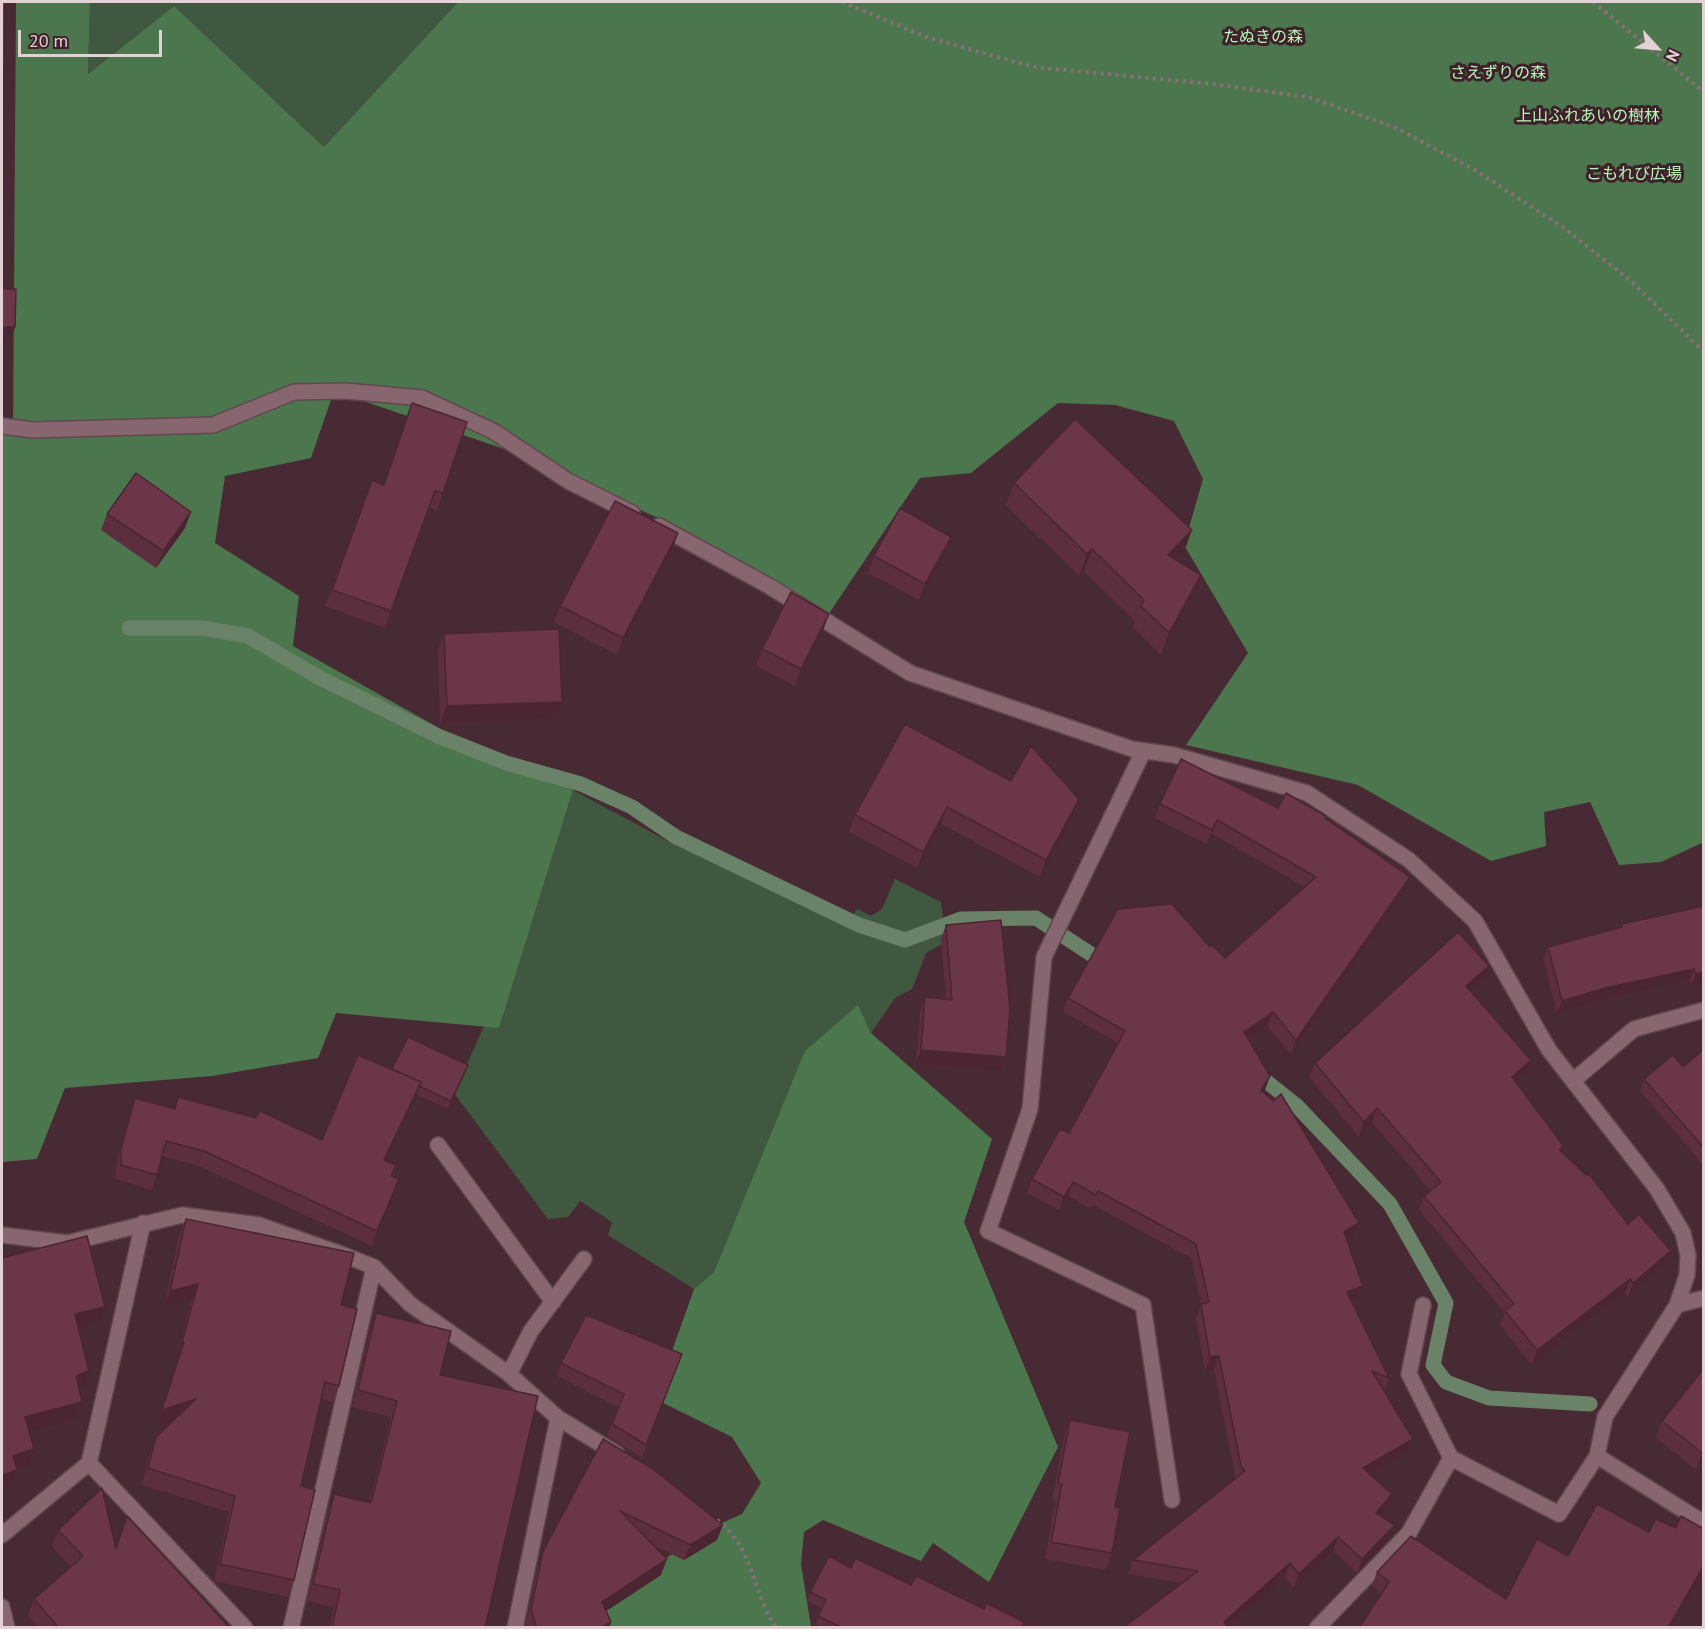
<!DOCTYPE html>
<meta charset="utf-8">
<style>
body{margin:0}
#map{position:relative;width:1705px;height:1629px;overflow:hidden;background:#482a34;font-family:"PT Sans",sans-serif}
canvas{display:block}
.frame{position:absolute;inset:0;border:3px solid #e4d1d6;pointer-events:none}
.north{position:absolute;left:1627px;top:18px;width:60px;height:60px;-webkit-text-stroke:4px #3d202a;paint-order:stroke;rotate:116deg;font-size:16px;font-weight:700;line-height:24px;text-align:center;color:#e4d1d6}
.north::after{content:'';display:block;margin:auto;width:21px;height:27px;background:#e4d1d6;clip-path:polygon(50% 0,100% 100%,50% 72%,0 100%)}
.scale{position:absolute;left:18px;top:30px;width:144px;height:27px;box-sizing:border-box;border:3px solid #e4d1d6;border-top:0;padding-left:8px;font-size:18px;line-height:21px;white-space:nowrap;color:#e4d1d6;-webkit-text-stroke:4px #3d202a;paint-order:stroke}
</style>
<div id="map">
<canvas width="1705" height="1629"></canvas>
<div class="frame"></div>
<div class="north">N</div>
<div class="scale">20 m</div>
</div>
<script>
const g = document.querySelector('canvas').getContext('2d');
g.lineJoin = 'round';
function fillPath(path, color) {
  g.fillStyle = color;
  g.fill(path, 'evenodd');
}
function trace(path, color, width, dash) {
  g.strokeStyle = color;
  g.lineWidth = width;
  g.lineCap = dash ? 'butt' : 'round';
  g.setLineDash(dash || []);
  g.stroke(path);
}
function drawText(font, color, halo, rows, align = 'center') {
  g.font = font + ' "PT Sans","Noto Sans JP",sans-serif';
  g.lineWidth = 6;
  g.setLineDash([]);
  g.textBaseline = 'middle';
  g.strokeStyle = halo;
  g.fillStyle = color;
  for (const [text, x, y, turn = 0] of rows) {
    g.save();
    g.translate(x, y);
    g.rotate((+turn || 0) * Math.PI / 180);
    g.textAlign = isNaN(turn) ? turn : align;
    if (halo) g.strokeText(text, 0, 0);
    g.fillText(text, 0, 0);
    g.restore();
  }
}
fillPath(new Path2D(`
 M90,2H458L324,147L174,6L88,74Z
 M573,790L673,844L846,926L857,909L871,916L882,909L895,879L941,902L946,942L926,953L912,989L895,998L871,1033L858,1006L714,1272L694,1289L608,1235L612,1222L580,1201L568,1217L548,1219L454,1093L484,1026L499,1027Z`), '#3f583f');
fillPath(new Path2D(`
 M16,2H90L88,74L174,6L324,147L458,2H1703L1704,842L1661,862L1619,865L1590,802L1544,812L1546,846L1491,861L1358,785L1186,745L1248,653L1184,545L1203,479L1174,421L1115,405L1058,403L971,473L920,478L828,615L665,521L507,450L334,391L311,458L225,476L215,543L299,596L293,646L455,737L573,790L499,1028L336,1013L318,1058L212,1076L65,1088L37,1159L2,1162V432L13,436Z
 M858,1005L871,1033L992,1139L964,1222L1058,1447L989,1582L933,1543L921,1561L823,1520L804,1532L801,1564L811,1627L584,1628L636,1580L704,1531L742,1514L761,1483L732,1437L655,1399L694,1289L714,1272L805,1051Z`), '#4c764d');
trace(new Path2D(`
 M129,628H203L248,636L320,678L438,736L506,763L581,784L632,807L676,837L859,925L905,940L961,919L1036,918L1109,966
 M1252,1070L1296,1105L1390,1204L1446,1303L1433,1365L1446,1382L1489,1398L1590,1404`), '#6a8267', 15);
const minor = new Path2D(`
 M2,426L33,430L213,425L294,392L346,391L422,398L493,431L568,481L632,513
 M659,526L769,586L910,673L1132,749L1174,755L1307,793L1409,860L1475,921L1549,1050L1657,1189L1683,1233L1688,1255L1687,1275L1677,1305L1605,1417L1597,1456L1704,1523
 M1143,752L1044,957L1030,1109L988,1231L1143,1305L1172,1500
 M1574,1080L1634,1029L1704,1010
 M438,1145L553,1302
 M2,1235L67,1243L182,1215L259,1225L341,1254L374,1267L410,1304L509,1374L558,1418L617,1454
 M1423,1305L1409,1374L1451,1458L1559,1514L1597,1456
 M1677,1305L1704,1298
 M509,1374L531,1331L584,1259
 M89,1463L245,1628
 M2,1535L89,1463L143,1223
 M2,1607L7,1628
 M291,1628L374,1267
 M515,1628L558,1418
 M1317,1628L1409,1533L1451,1458`);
trace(minor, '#60474f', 18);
trace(new Path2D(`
 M842,2L929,38L1034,67L1212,84L1308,97L1394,127L1475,170L1564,228L1631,281L1704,352
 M1593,2L1704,92
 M717,1520C755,1549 751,1593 777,1628`), '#897078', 4, [3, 4.5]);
trace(minor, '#886670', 15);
fillPath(new Path2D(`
 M406,420L443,493L437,510L429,507L385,628L325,606L372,480L384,485Z
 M1014,483L1184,552L1176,560L1201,575L1193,596L1161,655L1133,627L1135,621L1084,571L1079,576L1006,505Z
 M107,514L185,528L156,568L101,530Z
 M678,533L672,550L617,655L554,622L560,606Z
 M951,537L945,553L919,600L868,573L874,556Z
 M823,631L795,686L756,666L762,649Z
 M444,634L562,702L556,719L440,723L438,650Z
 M1011,781L1079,799L1073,816L1040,877L941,824L917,868L849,832L855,815Z
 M1160,804L1278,808L1325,818L1405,890L1291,1054L1267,1026L1248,1040L1270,1076L1264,1092L1359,1223L1354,1237L1347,1241L1363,1286L1358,1300L1352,1302L1389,1378L1384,1391L1413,1439L1407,1453L1370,1475L1392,1494L1387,1508L1380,1516L1390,1539L1357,1573L1333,1551L1294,1588L1285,1577L1229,1627L1182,1583L1128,1574L1133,1560L1236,1479L1214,1370L1205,1371L1196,1318L1201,1304L1191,1258L1093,1205L1091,1209L1068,1196L1059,1210L1027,1193L1032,1179L1069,1133L1118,1043L1063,1012L1068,998L1210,947L1225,958L1305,887L1212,834L1207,844L1155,818Z
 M1704,906V983L1691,986L1690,980L1601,1000L1557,1013L1543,959L1548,947L1621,927L1622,924Z
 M946,925L1006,1057L1001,1071L916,1064L920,1012L925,997L946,999L941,939Z
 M1484,980L1470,992L1526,1074L1516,1083L1563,1145L1561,1151L1666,1265L1628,1297L1625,1293L1532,1365L1500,1325L1505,1313L1419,1210L1424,1196L1431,1191L1372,1122L1359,1137L1309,1077L1315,1063Z
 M1704,1049V1166L1640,1091L1644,1079L1683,1067Z
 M392,1069L465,1073L448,1109L416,1094L385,1160L396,1165L392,1176L399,1179L372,1246L199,1166L162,1156L152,1190L116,1179V1164L130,1113L135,1098L174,1109L178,1097L322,1140Z
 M1704,1184V1195L1701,1192Z
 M186,1219L341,1305L339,1386L333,1402L321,1399L301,1486L294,1580L288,1597L214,1581L229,1512L142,1485L150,1453L156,1437L172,1421L156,1427L178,1358L176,1359L192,1300L164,1307L179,1236Z
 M376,1313L440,1375L485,1628H330L334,1607L307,1601L328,1511L334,1494L369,1503L391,1417L352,1407L370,1330Z
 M682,1354L642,1458L607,1436L618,1407L557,1376L561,1363Z
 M1704,1368V1460L1696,1470L1656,1438L1662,1421Z
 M1070,1420L1115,1507L1112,1553L1106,1570L1045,1559L1055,1501L1052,1500L1064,1437Z
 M603,1439L717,1540L684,1560L652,1545L661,1575L606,1611L611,1622L609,1628H527L526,1625L538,1566L543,1551Z
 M127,1516L230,1628H38L28,1616L34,1599L71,1567L52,1546L58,1530L116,1548Z
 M1676,1528L1704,1529V1570L1671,1628L1381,1594L1372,1586L1377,1572L1506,1599L1568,1556L1649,1532Z
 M851,1568L911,1585L1022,1628H822L815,1624L822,1608L807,1601L810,1592Z`), '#5c2e3e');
fillPath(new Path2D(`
 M2,327H15L10,340H2Z
 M191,512L185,528L156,568L163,551Z
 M1192,530L1184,552L1160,577L1168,555Z
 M678,533L672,550L617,655L623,638Z
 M951,537L945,553L919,600L925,584Z
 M1092,549L1084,571L1079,576L1087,554Z
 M1201,575L1193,596L1161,655L1169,633Z
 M829,614L823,631L795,686L801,669Z
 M562,702L556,719L440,723L447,706Z
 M1079,799L1073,816L1040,877L1046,860Z
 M947,807L941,824L917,868L923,852Z
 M1217,820L1212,834L1207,844L1212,830Z
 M1410,877L1405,890L1291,1054L1296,1040Z
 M1489,966L1484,980L1461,1001L1466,986Z
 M1694,969L1690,980L1601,1000L1557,1013L1562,1001L1605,988Z
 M1704,972V983L1691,986L1696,974Z
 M1273,1012L1267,1026L1239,1046L1244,1032Z
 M921,1050L1006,1057L1001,1071L916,1064Z
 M1531,1060L1526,1074L1507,1091L1512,1077Z
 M468,1065L465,1073L448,1109L451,1101Z
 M1270,1076L1265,1090L1256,1104L1261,1090Z
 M421,1082L415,1097L379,1174L384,1160Z
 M1377,1108L1372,1122L1359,1137L1364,1122Z
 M399,1179L394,1194L372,1246L377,1231Z
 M1073,1182L1068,1196L1059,1210L1064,1197Z
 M1359,1223L1354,1237L1339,1246L1344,1232Z
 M1671,1251L1666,1265L1628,1297L1633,1283Z
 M1630,1279L1625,1293L1532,1365L1537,1350Z
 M198,1284L192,1300L164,1307L170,1291Z
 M1363,1286L1358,1300L1342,1306L1347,1292Z
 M105,1307L99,1323L69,1331L75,1314Z
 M182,1342H184L178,1358L176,1359Z
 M1219,1356L1214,1370L1205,1371L1210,1357Z
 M89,1371L83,1388L70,1392L76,1376Z
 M196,1399L190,1416L156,1427L162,1410Z
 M82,1402L76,1419L19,1434L25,1417Z
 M1413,1439L1407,1453L1358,1482L1363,1468Z
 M34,1449L28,1466L7,1473L13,1456Z
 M1704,1451V1460L1696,1470L1702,1453Z
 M17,1470L11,1487L2,1490V1475Z
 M1392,1494L1387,1508L1371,1527L1376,1513Z
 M723,1525L717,1540L684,1560L690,1545Z
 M1395,1525L1390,1539L1357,1573L1362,1559Z
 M1338,1537L1333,1551L1294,1588L1299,1574Z
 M667,1559L661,1575L597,1617L602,1602Z
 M1290,1563L1285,1577L1228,1628L1224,1622Z
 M1704,1565V1570L1671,1628H1668Z
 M611,1622L609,1628H600Z`), '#4b2632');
const building = new Path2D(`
 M2,2H5L4,74H2Z
 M2,289H16L15,327H2Z
 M412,403L467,422L443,493L435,491L391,611L332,590L372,480L384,485Z
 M1075,419L1192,530L1168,555L1201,575L1169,633L1141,606L1144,600L1092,549L1087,554L1014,483Z
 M136,473L191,512L163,551L107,514Z
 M615,501L678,533L623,638L560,606Z
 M900,508L951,537L925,584L874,556Z
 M791,592L829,614L801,669L762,649Z
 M559,629L562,702L447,706L444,634Z
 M905,724L1011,781L1031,746L1079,799L1046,860L947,807L923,852L855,815Z
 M1181,759L1278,808L1286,793L1326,816L1325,818L1410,877L1296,1040L1273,1012L1244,1032L1270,1076L1261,1090L1273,1101L1281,1094L1359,1223L1344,1232L1363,1286L1347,1292L1389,1378L1372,1371L1413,1439L1363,1468L1392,1494L1376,1513L1395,1525L1362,1559L1338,1537L1299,1574L1290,1563L1224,1622L1229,1628H1123L1198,1571L1133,1560L1245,1471L1241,1466L1219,1356L1210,1357L1201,1304L1209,1302L1196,1244L1098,1191L1096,1195L1073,1182L1064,1197L1032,1179L1060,1129L1069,1133L1125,1031L1068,998L1118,909L1172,904L1210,947L1212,945L1225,958L1316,877L1217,820L1212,830L1160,804Z
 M1704,906V972L1696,974L1694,969L1605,988L1562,1001L1548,947L1622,927V924Z
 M1001,920L1010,1009L1006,1057L921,1050L925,997L952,1000L946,925Z
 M1458,932L1489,966L1466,986L1531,1060L1512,1077L1563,1145L1560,1150L1587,1176L1589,1174L1628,1224L1639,1214L1671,1251L1633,1283L1630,1279L1537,1350L1505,1311L1514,1304L1424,1196L1441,1182L1377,1108L1364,1122L1315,1063Z
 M408,1037L468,1065L451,1101L419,1086L421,1082L392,1069Z
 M1704,1049V1148L1644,1079L1673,1055L1683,1067Z
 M358,1055L421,1082L384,1160L396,1165L391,1176L399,1179L377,1231L204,1151L166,1141L157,1175L121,1165V1149L135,1098L175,1109L178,1097L256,1118L260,1111L322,1140Z
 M186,1219L354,1253L341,1305L357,1309L339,1386L325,1382L301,1486L315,1490L294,1580L220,1564L235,1496L148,1468L156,1437L196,1399L162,1410L184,1342H182L198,1284L170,1291Z
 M87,1236L105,1307L75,1314L89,1371L76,1376L82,1402L25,1417L34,1449L13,1456L17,1470L2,1475V1258Z
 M376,1313L451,1331L440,1375L538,1396L485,1628H332L340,1590L313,1584L334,1494L371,1503L397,1401L358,1390Z
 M586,1315L682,1354L646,1445L612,1424L624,1394L561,1363Z
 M1704,1368V1451L1702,1453L1662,1421Z
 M1070,1420L1130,1432L1115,1507L1120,1508L1112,1553L1051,1542L1062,1484L1058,1483Z
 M603,1439L653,1469L723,1525L690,1545L620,1511L667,1559L602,1602L611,1622L600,1628H537L531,1610L543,1551Z
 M102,1488L116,1549L127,1516L230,1628H59L34,1599L83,1556L58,1530Z
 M1597,1504L1649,1532L1656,1519L1676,1528L1681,1516L1704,1529V1565L1668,1628H1359L1389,1582L1377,1572L1411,1536L1506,1599L1537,1539L1568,1556Z
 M829,1556L851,1568L855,1558L911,1585L916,1576L984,1609L986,1603L1024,1622L1021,1628H843L818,1616L826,1600L810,1592Z`);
fillPath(building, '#6b3648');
trace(building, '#4b2632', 1.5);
drawText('16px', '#b5f7b6', '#3d202a', [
 ["たぬきの森",1263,37],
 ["さえずりの森",1498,73],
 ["上山ふれあいの樹林",1588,116],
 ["こもれび広場",1634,174]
]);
</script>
